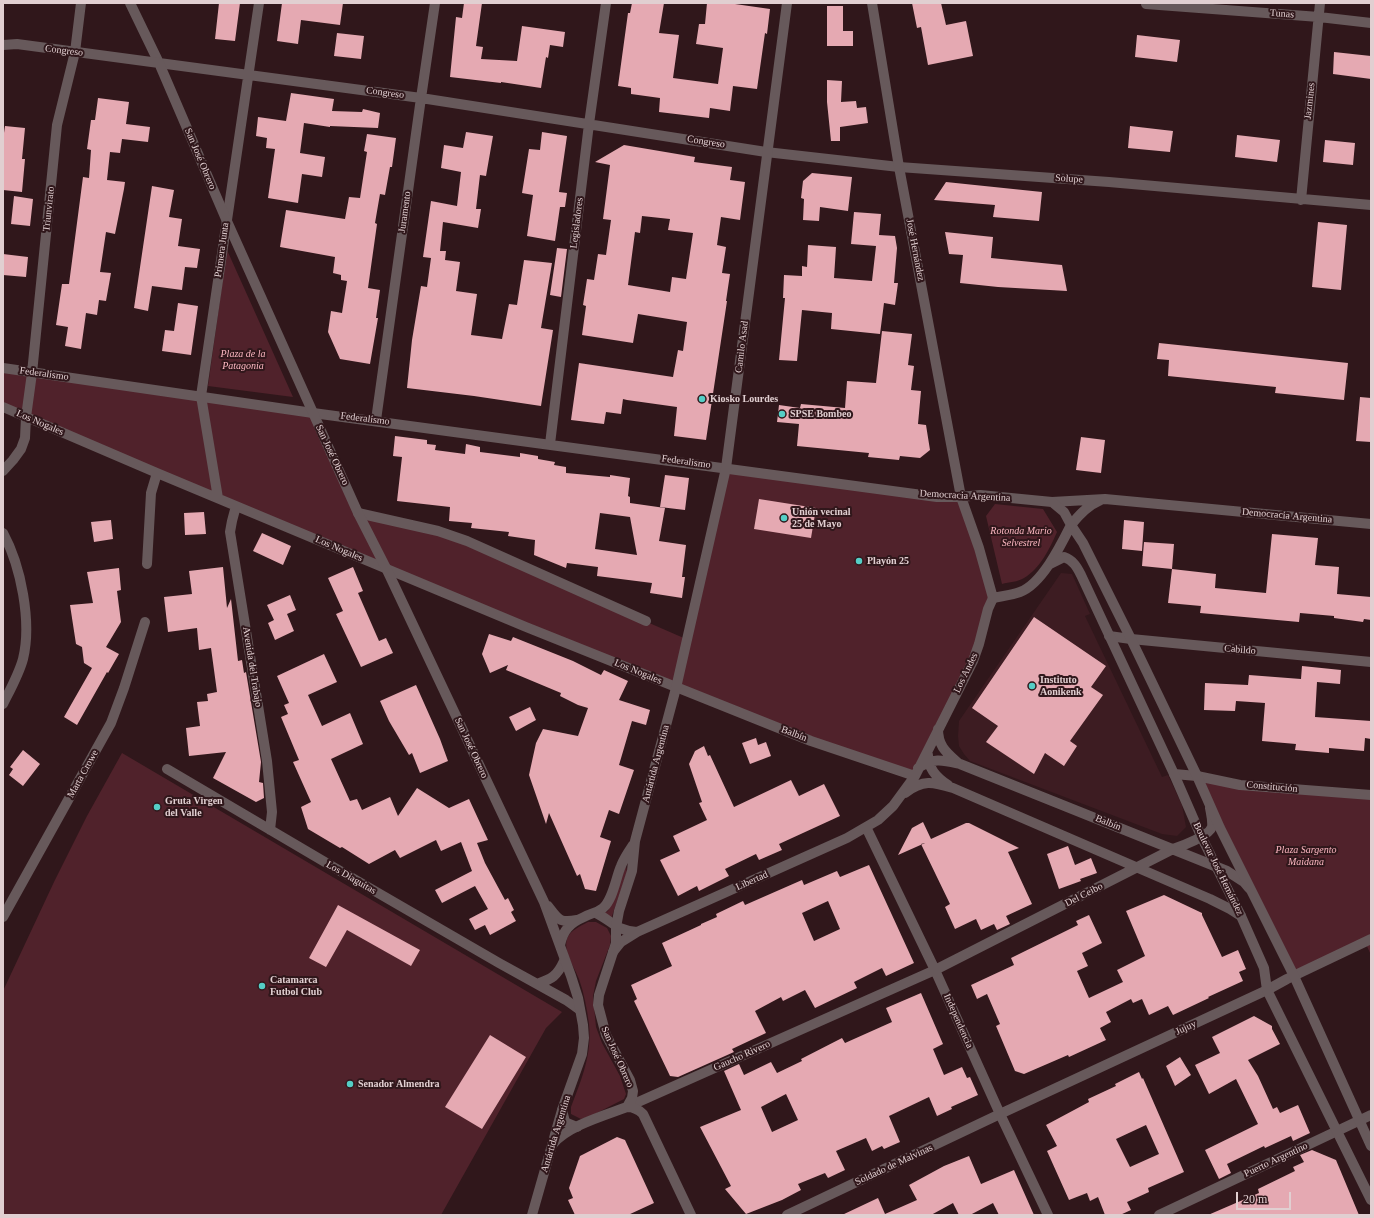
<!DOCTYPE html>
<meta charset="utf-8">
<style>
body{margin:0}
#map{position:relative;width:1374px;height:1218px;overflow:hidden;background:#30171b;font-family:"Times New Roman",serif}
canvas{display:block}
.frame{position:absolute;inset:0;border:4px solid #e1cfd1;pointer-events:none}
.scale{position:absolute;left:1236px;top:1192px;width:55px;height:18px;box-sizing:border-box;border:2px solid #e1cfd1;border-top:0;padding-left:5px;font-size:12px;line-height:14px;white-space:nowrap;color:#e1cfd1;-webkit-text-stroke:3px #30171b;paint-order:stroke}
</style>
<div id="map">
<canvas width="1374" height="1218"></canvas>
<div class="frame"></div>
<div class="scale">20 m</div>
</div>
<script>
const g = document.querySelector('canvas').getContext('2d');
g.lineJoin = 'round';
function fillPath(path, color) {
  g.fillStyle = color;
  g.fill(path, 'evenodd');
}
function trace(path, color, width, dash) {
  g.strokeStyle = color;
  g.lineWidth = width;
  g.lineCap = dash ? 'butt' : 'round';
  g.setLineDash(dash || []);
  g.stroke(path);
}
function drawText(font, color, halo, rows, align = 'center') {
  g.font = font + ' "Times New Roman",serif';
  g.lineWidth = 4;
  g.setLineDash([]);
  g.textBaseline = 'middle';
  g.strokeStyle = halo;
  g.fillStyle = color;
  for (const [text, x, y, turn = 0] of rows) {
    g.save();
    g.translate(x, y);
    g.rotate((+turn || 0) * Math.PI / 180);
    g.textAlign = isNaN(turn) ? turn : align;
    if (halo) g.strokeText(text, 0, 0);
    g.fillText(text, 0, 0);
    g.restore();
  }
}
fillPath(new Path2D(`
 M1061,573L1072,574L1090,614L1085,616L1162,777L1168,775L1182,805L1186,827L1177,836L1162,834L970,761L964,754L959,746L958,736L959,721Z`), '#3d1c22');
fillPath(new Path2D(`
 M227,250L293,397L208,386Z
 M3,368L313,413L358,513L438,531L686,639L726,468L961,497L993,598L979,644L915,776L811,741L3,407Z
 M995,504L1043,509L1057,532C1050,548 1040,569 1024,578C1018,582 1009,582 1002,584L986,516Z
 M122,753L562,1012L546,1028L441,1215H3V991L54,882L87,816Z
 M1197,776L1371,795V955L1365,942L1294,976Z
 M626,866L627,872L611,919L603,913L608,911Z
 M588,922H596L607,928L611,936L610,945L596,981L593,996L596,1027L602,1043L620,1076L626,1094L624,1099L589,1117L581,1119L571,1114V1107C582,1078 592,1055 589,1024C587,1009 584,993 579,979C575,968 563,952 567,939C570,930 581,926 588,922Z`), '#50222b');
fillPath(new Path2D(`
 M219,3H240L235,41L215,39Z
 M282,3H343L340,25L301,20L298,44L277,41Z
 M464,3H482L476,46L483,47L481,59L517,61L522,26L565,32L563,47L550,45L548,58L546,57L541,88L501,82V83L450,77L456,17L462,18Z
 M632,3H664L659,33L679,35L673,78L718,84L723,48L696,44L699,24H705L707,3H728L770,9L767,34L765,33L757,89L733,86L730,111L710,108L709,118L659,112L660,98L631,94V88L618,86L628,13H630Z
 M912,3H941L946,25L966,21L973,56L928,65L921,27L917,28Z
 M827,6H843V31H853V46H827Z
 M337,33L364,36L361,59L334,56Z
 M1137,35L1180,40L1177,62L1135,57Z
 M1334,52L1371,56V79L1333,74Z
 M827,80L842,81L841,102L856,101L857,108L866,107L868,123L840,127V141H831L827,102Z
 M291,93L334,99L332,111L362,112L363,109L380,113L378,128L330,126V127L304,123L300,153L325,157L322,177L302,174L298,203L268,198L275,149L266,148L267,138L256,136L258,117L286,121Z
 M98,98L129,102L126,124L150,127L148,142L122,139L120,153L110,152L107,180L125,182L124,189L115,234L106,232L100,272L111,273L106,301L99,300L97,315L86,313L81,349L65,346L68,327L56,325L62,284H69L83,177L89,178L91,150L87,149L91,120H95Z
 M5,126L25,128L22,159H25L22,192L3,190V140Z
 M1130,126L1173,131L1170,152L1128,148Z
 M466,132L493,136L486,176L480,175L476,209H481L478,228L443,222L440,251H446L445,260L460,262L456,291L477,294L471,335L502,339L509,304L517,305L524,260L552,263L541,328L553,330L541,406L474,396L407,388L412,340L421,286L427,287L431,258L423,257L431,201L457,206L461,172L441,168L444,145L463,148Z
 M542,132L567,136L559,192L567,193L565,207H560L555,241L527,236L533,195L522,193L529,149L540,150Z
 M367,134L396,138L392,167H390L385,195L380,194L375,223L377,224L368,288L380,290L376,318H378L370,364L340,359L328,332L331,311L342,313L347,281L341,280V275L333,273L335,257L280,247L286,210L345,219L349,197L360,198L367,152L364,151Z
 M1237,135L1280,140L1277,162L1235,157Z
 M1325,140L1355,143L1353,165L1323,162Z
 M624,145L695,157L694,162L732,167L730,180L745,182L740,220L721,217L717,245L726,247L722,273L730,274L726,301H727L706,440L674,436L677,407L627,400L623,399L621,414L606,412L604,424L571,420L579,363L673,377L678,350L683,351L687,322L638,314L633,343L582,335L586,306L583,305L587,279L594,280L598,254L606,255L611,220L603,219L610,165L595,162ZM642,216L670,219L668,230L693,233L686,279L672,277L670,292L628,285L635,232L640,233Z
 M812,173L852,177L848,211L820,207L819,221L803,220L804,199L801,198L803,181Z
 M946,182L1042,192L1039,221L993,217L995,205L934,200Z
 M152,186L174,190L169,217L182,219L178,246L200,249L197,268L185,267L182,290L152,286L148,311L134,308Z
 M14,196L33,199L30,226L11,224Z
 M854,212L881,214L879,235L895,236L897,248L894,283H898L895,305L884,303L880,334L831,329L832,313L802,310L797,361L779,360L785,298H783L784,275L802,276V266L807,267L808,245L836,247L834,278L872,281L876,246L851,244Z
 M1318,222L1347,225L1341,290L1312,287Z
 M945,232L993,237L991,258L1062,265L1067,291L998,287L960,283L963,255L949,254Z
 M557,248L567,249L561,297L550,295Z
 M3,254L28,257L26,277L3,275Z
 M178,303L198,306L191,355L162,351L165,330L174,331Z
 M882,331L912,334L908,365L914,366L911,390L921,391L918,424L926,425L930,450L920,458L900,456L899,460L868,457L869,453L797,446L799,424L777,422L779,405L800,408L801,404L845,408L847,381L876,383Z
 M1159,343L1348,363L1344,400L1275,393L1276,387L1168,376L1169,360L1157,359Z
 M1360,397L1371,398V442L1356,441Z
 M395,436L427,440V444L436,445L435,450L465,454L466,444L480,447V452L520,457V453L538,456V459L555,462L554,465L566,467V473L610,477V475L630,478L628,496L630,497V503L665,508L659,541L686,545L682,577H685L682,598L650,593L652,583L597,576L598,567L567,563L566,568L534,555L535,540L508,536L509,532L471,528L472,523L449,521L450,507L397,501L402,457L393,456ZM600,513L630,517L637,555L595,549Z
 M1081,437L1105,440L1101,473L1076,470Z
 M665,475L689,478L685,510L660,507Z
 M759,499L816,508L811,538L754,529Z
 M204,512L206,534L185,535L184,513Z
 M111,520L113,539L94,542L91,522Z
 M1124,520L1144,522L1142,551L1122,549Z
 M262,533L291,546L283,565L253,551Z
 M1272,534L1318,538L1315,565L1339,567L1337,594L1371,597V620L1364,619L1363,622L1334,618V616L1300,613L1299,622L1200,613L1201,606L1168,603L1172,569L1142,566L1144,542L1174,544L1172,569L1216,574L1215,588L1266,593Z
 M223,567L227,608L231,599L238,661L242,660L244,673L246,672L261,762L259,782L263,783L264,798L256,802L213,778L226,752L189,756L186,728L200,726L197,702L208,701L207,694L217,692L211,648L199,650L197,628L168,632L164,597L192,594L189,571Z
 M353,567L363,591L358,593L379,641L386,638L393,653L361,667L336,614L343,611L328,578Z
 M119,568L121,590L117,591L121,622L106,647L119,654L108,673L107,672L77,725L64,717L92,668L84,663L82,647L76,644L70,605L93,603L87,572Z
 M290,595L296,610L287,614L294,631L275,640L268,623L274,620L267,605Z
 M1034,617L1106,666L1091,687L1103,695L1070,741L1077,746L1064,766L1045,753L1034,774L986,742L998,726L972,708Z
 M489,634L511,641L513,637L573,661L601,675L604,670L628,681L619,700L650,710L646,725L632,721L619,765L634,770L619,814L609,810L600,837L611,841L596,891L585,889L580,874L577,876L549,813L546,824L529,775L536,743L543,729L578,736L588,708L578,705L560,696L561,693L506,670L508,665L490,673L482,654Z
 M324,654L337,682L308,695L322,726L350,713L363,744L331,759L350,801L357,799L362,810L390,797L398,816L417,788L449,808L469,799L488,840L477,843L485,863L505,900L508,898L514,910L511,912L516,921L490,935L485,925L475,930L469,919L488,909L475,886L442,903L435,890L472,871L461,842L441,851L436,840L400,858L395,850L369,864L342,847L340,848L308,829L301,807L311,802L293,762L299,760L281,717L288,714L284,705L289,703L277,676Z
 M1302,666L1341,670L1340,684L1317,682L1315,717L1371,721V739L1365,738L1364,751L1329,748V753L1295,750L1296,744L1262,741L1265,703L1236,701L1235,711L1204,710L1205,683L1248,685L1249,675L1301,679Z
 M416,685L440,739L448,761L420,773L412,753L409,755L389,721L380,701Z
 M530,707L536,720L516,731L509,717Z
 M756,738L758,745L766,742L771,756L750,764L742,743Z
 M704,746L708,756L710,755L734,807L791,780L799,796L824,784L840,816L779,844L782,850L759,860L756,854L725,869L729,876L699,891L697,886L678,896L660,860L680,851L673,836L707,820L699,803L702,802L689,764L695,751Z
 M23,750L40,764L23,786L9,775L13,769L10,767Z
 M923,822L931,839L966,823H969L1019,848L1008,852L1032,904L1006,916L1010,924L997,930L994,924L981,930L976,919L955,929L945,907L950,904L921,844L925,843L898,855L912,828Z
 M1068,846L1075,865L1091,858L1097,873L1080,879L1081,881L1059,889L1047,854Z
 M869,865L914,963L886,976L882,968L854,982L857,988L815,1008L805,990L783,1001L781,997L755,1011L766,1033L732,1049L734,1052L678,1077L670,1076L634,1001L637,999L631,985L672,966L662,943L701,925V924L717,917L716,914L743,901L745,905L802,880L804,885L837,871L840,877ZM828,901L840,929L814,941L802,913Z
 M1164,895L1202,913V915L1222,957L1238,950L1246,969L1239,972L1243,981L1208,997L1209,998L1173,1015L1168,1006L1149,1015L1142,999L1133,1003L1131,999L1106,1012L1111,1022L1100,1028L1106,1040L1069,1057L1068,1055L1024,1074L1015,1071L996,1026L1000,1024L987,994L977,999L971,985L1014,965L1011,958L1078,925L1076,921L1089,915L1102,943L1082,953L1088,966L1077,971L1089,998L1123,982L1117,970L1145,956L1126,911Z
 M338,905L420,950L411,966L347,930L326,967L309,958Z
 M921,993L943,1044L933,1049L944,1075L962,1067L967,1078L970,1077L978,1095L951,1107L952,1109L937,1116L929,1097L889,1116L900,1142L884,1149L882,1146L872,1151L866,1138L836,1151L845,1170L828,1178L825,1173L798,1184L801,1190L782,1200L746,1214L725,1189L731,1186L700,1127L741,1110L724,1071L739,1064L744,1075L771,1062L777,1073L802,1061L801,1059L842,1038L845,1043L892,1022L886,1008ZM786,1094L798,1120L772,1132L761,1107Z
 M1254,1016L1272,1026V1029L1280,1044L1248,1060L1258,1076L1273,1109L1277,1107L1280,1113L1298,1105L1310,1133L1293,1141L1291,1136L1265,1148L1264,1146L1227,1164L1231,1173L1219,1179L1205,1150L1258,1124L1236,1079L1209,1094L1195,1065L1220,1053L1212,1037Z
 M490,1035L526,1057L482,1129L445,1107Z
 M1180,1057L1191,1075L1175,1086L1166,1066Z
 M1139,1072L1142,1079L1143,1078L1184,1172L1148,1188L1149,1192L1127,1202L1131,1210L1120,1215H1105L1098,1197L1090,1201L1087,1193L1069,1200L1047,1151L1057,1146L1046,1125L1089,1102L1088,1099L1116,1086L1115,1084ZM1146,1125L1159,1154L1130,1167L1116,1139Z
 M617,1137L625,1140L654,1203L628,1215H575L568,1200L573,1198L569,1188L580,1156Z
 M1312,1150L1336,1160L1359,1215H1208L1259,1193L1258,1189L1295,1171L1293,1167L1304,1162L1300,1155Z
 M969,1156L981,1184L1014,1170L1034,1215H999L993,1203L970,1215H959L953,1203L931,1215H842L878,1198L885,1214L917,1200L909,1185L944,1166Z`), '#e5a9b2');
trace(new Path2D(`
 M130,3L159,63L421,98L766,152L899,167L1109,182L1371,205
 M1146,4L1319,17L1371,23
 M1301,200L1320,3
 M3,368L313,413L937,497H961
 M3,407L157,473L526,627L811,741L915,776
 M376,420L421,98L435,3
 M550,444L589,124L606,3
 M3,471L13,460L21,449L25,438L26,417L32,373L57,125L75,52L81,3
 M218,498L201,396L259,3
 M1052,502L1105,499L1371,524
 M236,506L232,521L230,532L267,761L272,812L270,830
 M358,513L438,531L467,541L646,621
 M1071,525C1079,515 1087,506 1099,501
 M3,533C21,566 32,622 23,659C19,674 10,690 3,704
 M147,564L151,493L157,473
 M1109,636L1131,639L1371,662
 M938,729C938,746 946,752 958,763
 M928,755C928,768 937,778 948,785
 M918,768C934,757 943,760 960,764L1227,871L1244,882L1249,888
 M167,769L335,868L499,963L566,1000L580,1010
 M1174,774L1197,776L1240,785L1371,795
 M905,793C923,779 933,782 953,788L1210,899L1230,909L1241,916
 M866,827L935,970L1000,1114L1048,1215
 M596,913C612,921 617,931 637,932
 M3,917L111,723L124,688L145,622
 M613,952L621,942L637,932L847,838L878,820L893,806L915,776L973,661L979,644L988,609L993,598
 M537,984C552,979 557,976 564,961
 M627,1107L935,970L1173,849C1182,846 1209,836 1212,827C1213,821 1211,814 1210,808
 M562,1110L565,1122L577,1127
 M787,1215L1000,1114L1267,990L1287,979L1371,939
 M1159,1215L1371,1115`), '#67595b', 10);
trace(new Path2D(`
 M872,3L899,167L961,497L979,548L993,598C1002,596 1012,595 1020,592C1042,584 1061,545 1071,525
 M3,45L17,44L159,63L226,219L358,513L387,570L544,902L571,976L578,998L583,1025L584,1038L582,1054L562,1110L532,1215
 M961,497L980,495L1052,502L1064,512L1071,525L1083,543L1131,639L1197,776L1220,828L1294,976L1371,1146
 M1050,564L1064,557C1073,560 1077,567 1081,575L1174,774L1201,836L1241,916L1264,968L1267,990L1371,1200
 M548,906C559,920 559,923 577,920
 M560,945C563,930 570,923 584,917C591,913 597,913 603,908C613,900 616,877 621,866C624,858 629,851 633,845
 M627,1107L632,1098L633,1091L630,1080L606,1035L598,1005L599,995L616,943V927L619,911L632,871L635,841L676,688L726,468L787,3
 M553,1144C567,1126 606,1115 627,1107C634,1107 638,1109 643,1114L691,1215`), '#67595b', 10);
for (const [x, y, r, color] of [
 [702,399,4,"#55cec6"],
 [782,414,4,"#55cec6"],
 [784,518,4,"#55cec6"],
 [859,561,4,"#55cec6"],
 [1032,686,4,"#55cec6"],
 [157,807,4,"#55cec6"],
 [262,986,4,"#55cec6"],
 [350,1084,4,"#55cec6"]
]) {
  const dot = new Path2D();
  dot.arc(x, y, r, 0, 2 * Math.PI);
  g.fillStyle = color;
  g.fill(dot);
  trace(dot, '#30171b', 1.5);
}
drawText('10px', '#e1cfd1', '#30171b', [
 ["Tunas",1282,14,4],
 ["Congreso",64,51,7],
 ["Congreso",385,93,8],
 ["Jazmines",1310,101,-84],
 ["Congreso",706,142,9],
 ["San José Obrero",200,159,67],
 ["Solupe",1069,179,4],
 ["Triunvirato",49,209,-84],
 ["Juramento",405,212,-82],
 ["Legisladores",577,223,-83],
 ["Primera Junta",222,250,-82],
 ["José Hernández",915,250,79],
 ["Camilo Asad",742,347,-83],
 ["Federalismo",44,374,8],
 ["Federalismo",365,419,7],
 ["Los Nogales",40,423,23],
 ["San José Obrero",332,455,65],
 ["Federalismo",686,462,8],
 ["Democracia Argentina",965,496,3],
 ["Democracia Argentina",1287,516,5],
 ["Los Nogales",339,549,23],
 ["Cabildo",1240,650,5],
 ["Avenida del Trabajo",252,667,81],
 ["Los Nogales",638,672,22],
 ["Los Andes",966,673,-64],
 ["Balbín",794,734,21],
 ["San José Obrero",471,748,65],
 ["Antártida Argentina",656,764,-75],
 ["Marta Crowe",83,774,-61],
 ["Constitución",1272,787,5],
 ["Balbín",1108,823,22],
 ["Boulevar José Hernández",1218,869,64],
 ["Los Diaguitas",351,878,30],
 ["Libertad",752,881,-24],
 ["Del Ceibo",1084,895,-27],
 ["Independencia",958,1021,66],
 ["Jujuy",1186,1028,-25],
 ["Gaucho Rivero",742,1056,-24],
 ["San José Obrero",617,1057,66],
 ["Antártida Argentina",556,1134,-73],
 ["Puerto Argentino",1276,1160,-25],
 ["Soldado de Malvinas",894,1165,-25]
]);
drawText('italic 10px', '#fcb7c1', '#30171b', [
 ["Plaza de la",243,354],
 ["Patagonia",243,366],
 ["Rotonda Mario",1021,531],
 ["Selvestrel",1021,543],
 ["Plaza Sargento",1306,850],
 ["Maidana",1306,862]
]);
drawText('bold 10px', '#e1cfd1', '#30171b', [
 ["Kiosko Lourdes",710,399],
 ["SPSE Bombeo",790,414],
 ["Unión vecinal",792,512],
 ["25 de Mayo",792,524],
 ["Playón 25",867,561],
 ["Instituto",1040,680],
 ["Aonikenk",1040,692],
 ["Gruta Virgen",165,801],
 ["del Valle",165,813],
 ["Catamarca",270,980],
 ["Futbol Club",270,992],
 ["Senador Almendra",358,1084]
], 'left');
</script>
